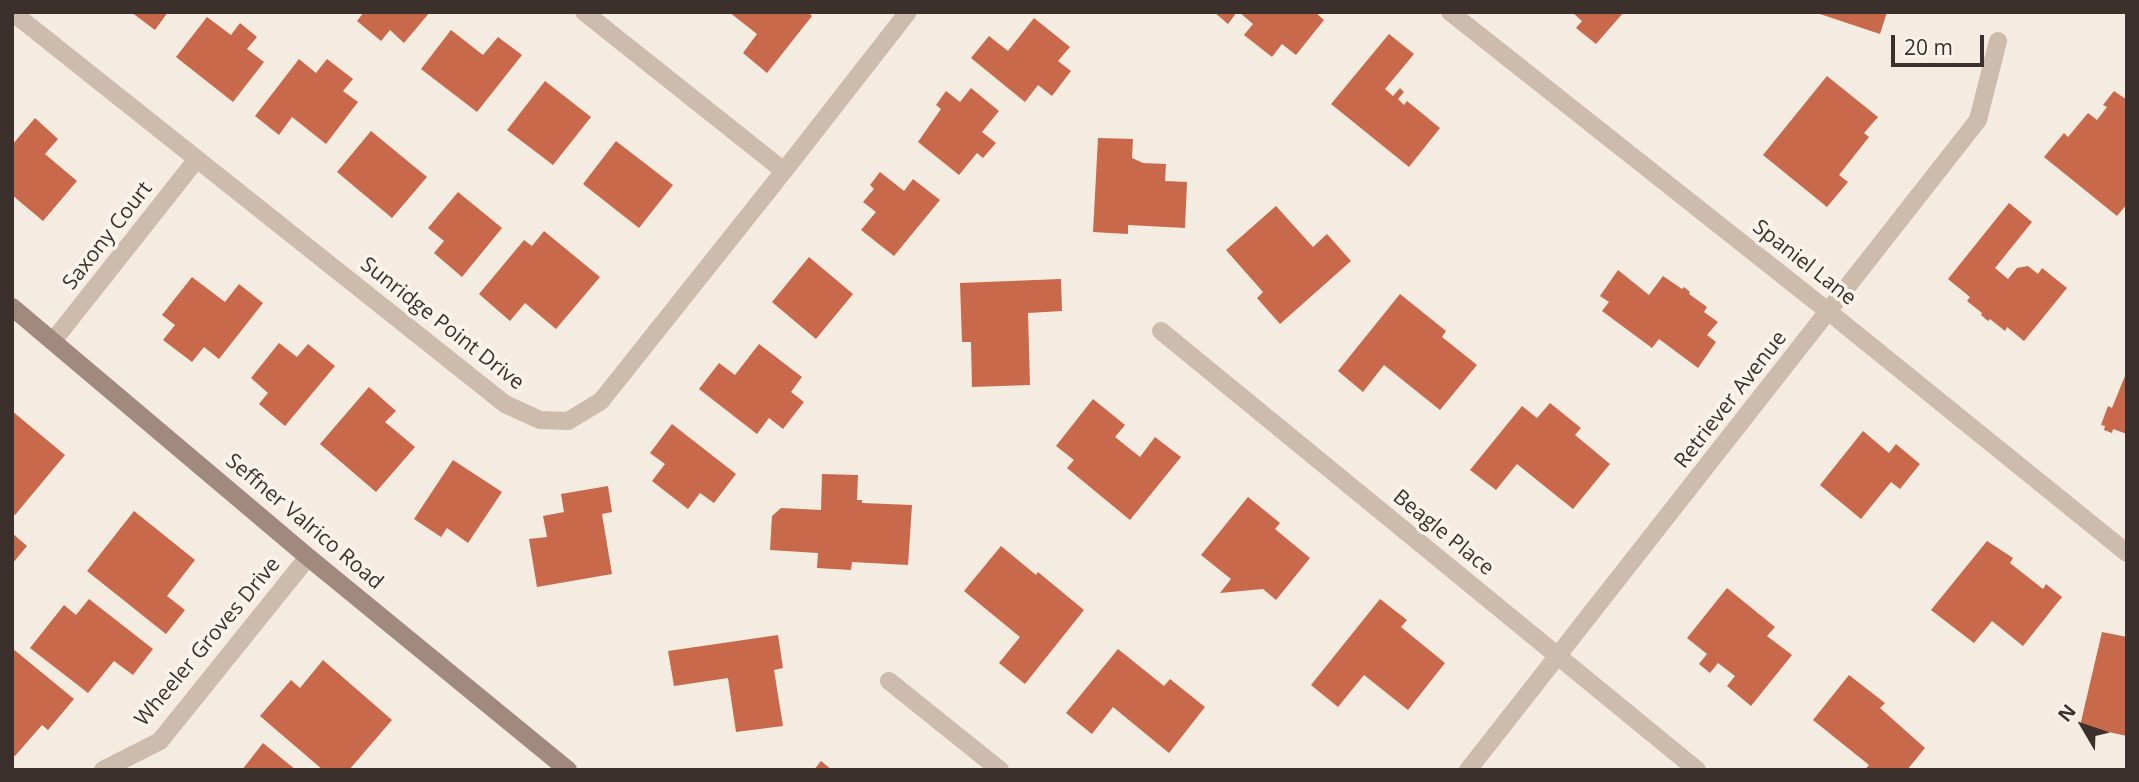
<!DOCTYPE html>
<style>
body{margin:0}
#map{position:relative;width:2139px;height:782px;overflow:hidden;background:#f4ebe1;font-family:"Open Sans",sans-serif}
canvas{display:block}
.frame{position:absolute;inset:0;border:14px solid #3b302b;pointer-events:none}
.north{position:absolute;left:2048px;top:691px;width:70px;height:70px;-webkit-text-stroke:5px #fbf5ee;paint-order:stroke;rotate:309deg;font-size:19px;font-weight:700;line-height:28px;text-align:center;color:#3b302b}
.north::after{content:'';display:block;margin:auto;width:24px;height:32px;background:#3b302b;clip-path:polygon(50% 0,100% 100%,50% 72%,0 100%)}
.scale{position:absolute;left:1891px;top:35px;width:93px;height:32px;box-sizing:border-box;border:4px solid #3b302b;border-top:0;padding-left:9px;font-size:21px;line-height:24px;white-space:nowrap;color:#3b302b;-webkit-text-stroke:5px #fbf5ee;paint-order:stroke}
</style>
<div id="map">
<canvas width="2139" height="782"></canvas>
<div class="frame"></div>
<div class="north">N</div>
<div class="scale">20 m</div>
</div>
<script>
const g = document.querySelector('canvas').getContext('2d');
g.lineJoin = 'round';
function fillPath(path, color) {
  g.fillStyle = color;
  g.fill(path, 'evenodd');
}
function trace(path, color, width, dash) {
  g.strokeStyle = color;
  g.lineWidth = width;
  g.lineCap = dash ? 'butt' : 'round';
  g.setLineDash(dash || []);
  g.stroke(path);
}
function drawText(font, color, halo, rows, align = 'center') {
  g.font = font + ' "Open Sans",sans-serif';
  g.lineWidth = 7;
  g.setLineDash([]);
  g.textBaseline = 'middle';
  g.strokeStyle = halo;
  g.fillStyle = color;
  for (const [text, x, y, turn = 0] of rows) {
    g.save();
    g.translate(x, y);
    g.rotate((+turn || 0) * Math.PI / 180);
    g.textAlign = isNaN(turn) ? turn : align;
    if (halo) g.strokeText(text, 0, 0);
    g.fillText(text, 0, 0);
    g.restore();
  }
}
fillPath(new Path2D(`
 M131,12H168L155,30Z
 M364,12H430L404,43L390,30L381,41L357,21Z
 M729,12H808L812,16L767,73L743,53L757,34Z
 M1214,12H1237L1228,24Z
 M1239,12H1315L1324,20L1296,55L1282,44L1272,57L1244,35L1253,24Z
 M1572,12H1624L1596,44L1576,28L1582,21Z
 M1814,12H1887L1880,34Z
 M207,17L231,35L240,23L257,37L247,49L264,62L233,102L176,57Z
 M1034,18L1070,47L1058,61L1071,71L1052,96L1038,85L1025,102L971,58L989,36L1008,51Z
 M451,30L483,55L498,37L522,55L477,112L421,69Z
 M1389,34L1414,54L1385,89L1393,96L1400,88L1404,92L1398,99L1404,105L1407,101L1440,128L1409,167L1331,104Z
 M299,59L316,73L327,59L353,79L343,91L358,102L326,144L292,117L279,135L255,116Z
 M1827,76L1878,117L1864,133L1869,137L1839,175L1848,182L1827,207L1763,155Z
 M545,81L591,117L553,165L507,130Z
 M971,88L999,111L982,132L996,143L983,158L977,153L959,175L918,142L941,109L936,105L946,91L960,102Z
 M2114,91L2127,100V204L2117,216L2044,157L2064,133L2068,137L2088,113L2097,120L2107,107L2103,105Z
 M35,118L58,139L45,154L77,181L43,221L12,195V145Z
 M371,131L427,177L392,218L337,172Z
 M1098,138L1133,139L1132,158L1143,163L1166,164L1165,181L1187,182L1185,228L1128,225V234L1093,232Z
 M616,141L673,185L639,228L583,184Z
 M880,172L904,191L913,179L940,200L894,256L861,230L876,212L863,202L874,189L870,185Z
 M458,192L502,228L462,277L434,253L444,241L428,228Z
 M2009,203L2032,222L1995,268L2008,279L2017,268L2028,266L2038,274L2042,268L2067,288L2024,341L2007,327L2005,331L1990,319L1988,321L1981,315L1982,313L1967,301L1970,297L1948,279Z
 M1276,206L1313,247L1327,234L1351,261L1280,324L1257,298L1263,292L1226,250Z
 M544,231L600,277L556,329L525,303L510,321L479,294L524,240L532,246Z
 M809,257L853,294L816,339L772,302Z
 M1618,270L1649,295L1663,276L1682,289L1684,287L1690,292L1689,294L1707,307L1704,312L1718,322L1707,335L1716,342L1698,368L1659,339L1652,348L1602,311L1609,302L1600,296Z
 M192,277L225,302L239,284L263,303L219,359L204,347L192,362L163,340L175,325L162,315Z
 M1061,279L1062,311L1028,313L1030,385L972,387L971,342H962L960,283Z
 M1400,294L1446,331L1442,337L1477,365L1440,410L1384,365L1363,392L1338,371Z
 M279,343L297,357L308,344L335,366L285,426L259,404L268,393L251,378Z
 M759,344L802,377L791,392L804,402L783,429L769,418L757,434L699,389L719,363L735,375Z
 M2127,371V434L2113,429L2112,433L2104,430L2105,426L2101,425L2108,406L2112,408Z
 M369,387L396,411L385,422L415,447L376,492L320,444Z
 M1093,399L1125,425L1115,437L1140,457L1155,437L1181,457L1130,520L1067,468L1074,460L1056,446Z
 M1550,403L1581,428L1575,435L1610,464L1573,509L1517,464L1496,490L1470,470L1522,406L1537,418Z
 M12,411L65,455L15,515L12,512Z
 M672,424L736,474L714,503L700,493L688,509L652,481L665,464L650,453Z
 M1863,431L1889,453L1896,444L1920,464L1900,489L1891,482L1861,519L1820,485Z
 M453,460L502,492L468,543L447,528L441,537L414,519Z
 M822,474L858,475L857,500H862V503L912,505L908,565L852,562L851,570L817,568L818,553L770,550L772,516L781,508L821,510Z
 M608,486L612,512L602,514L612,574L537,587L529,539L547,537L543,516L564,512L561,494Z
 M1248,497L1280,523L1275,529L1310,558L1276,600L1263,589L1220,593L1231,579L1201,555Z
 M134,511L195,560L167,596L185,610L166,634L87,571Z
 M12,533L27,546L12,564Z
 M1987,541L2013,558L2010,563L2043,589L2046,584L2062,597L2023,646L1992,621L1974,643L1931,610Z
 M1001,546L1036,575L1038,572L1084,610L1025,684L999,663L1020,637L964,591Z
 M1727,588L1775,627L1767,636L1792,655L1751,706L1727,686L1735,676L1718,663L1710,673L1699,664L1707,654L1687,638Z
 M89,599L153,649L133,675L114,661L88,693L30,648L64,605L76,615Z
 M1380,599L1407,620L1401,627L1445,663L1408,710L1364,675L1338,707L1311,685Z
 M2102,632L2127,637V736L2080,726Z
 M778,635L783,668L774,670L783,726L736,732L728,678L674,686L668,651Z
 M12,648L74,699L48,730L42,725L15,756L12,754Z
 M1118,649L1164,686L1170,679L1205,707L1169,753L1113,707L1092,734L1066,713Z
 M323,660L392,720L349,770H323L260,716L291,680L300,688Z
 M1849,675L1885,703L1880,708L1925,748L1907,770H1865L1869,765L1813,720Z
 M263,743L296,770H242Z
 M821,761L832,770H814Z`), '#c8694b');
trace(new Path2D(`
 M12,12L505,404L540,420L568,421L601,401L784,171L908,12
 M584,12L784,171
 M1450,12L1829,312L2127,553
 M1161,331L1697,770
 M53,341L197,159
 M889,681L1000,770
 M103,770L160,741L308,557
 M1468,770L1978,120L1998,41`), '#cdbbac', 18);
trace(new Path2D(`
 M12,307L308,557L568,770`), '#a18a7d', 18);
drawText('21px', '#3b302b', '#fbf5ee', [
 ["Saxony Court",108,236,-52],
 ["Spaniel Lane",1804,263,38],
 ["Sunridge Point Drive",442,324,38],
 ["Retriever Avenue",1731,400,-52],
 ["Seffner Valrico Road",304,522,40],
 ["Beagle Place",1443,533,39],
 ["Wheeler Groves Drive",208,642,-50]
]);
</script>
